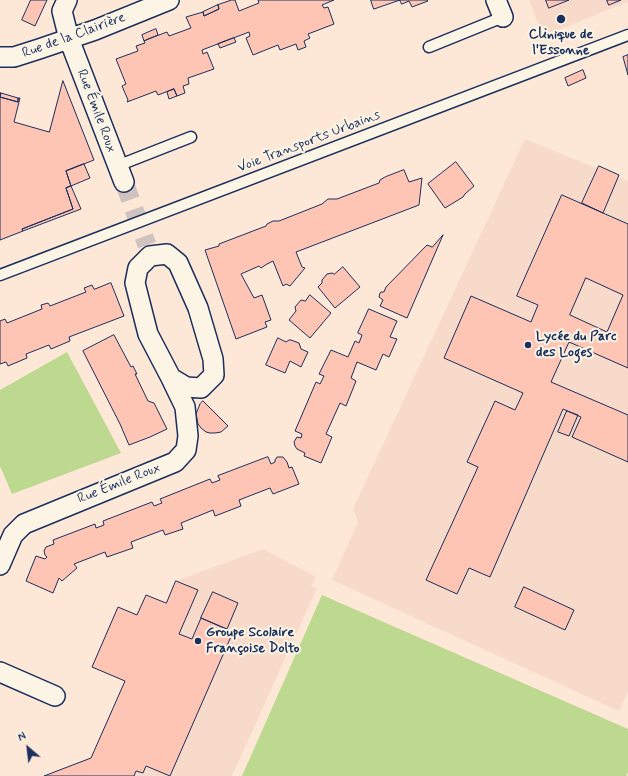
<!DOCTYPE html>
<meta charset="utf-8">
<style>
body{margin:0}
#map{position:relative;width:628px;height:776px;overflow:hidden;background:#fde7d7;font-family:Mynerve,sans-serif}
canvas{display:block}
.north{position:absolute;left:8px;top:728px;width:40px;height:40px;-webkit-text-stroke:3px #fcf5e5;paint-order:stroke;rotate:332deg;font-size:11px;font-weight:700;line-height:16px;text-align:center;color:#1b2f5e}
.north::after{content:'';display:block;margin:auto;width:14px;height:18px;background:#1b2f5e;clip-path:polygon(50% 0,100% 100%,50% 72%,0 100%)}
</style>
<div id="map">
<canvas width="628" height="776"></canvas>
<div class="north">N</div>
</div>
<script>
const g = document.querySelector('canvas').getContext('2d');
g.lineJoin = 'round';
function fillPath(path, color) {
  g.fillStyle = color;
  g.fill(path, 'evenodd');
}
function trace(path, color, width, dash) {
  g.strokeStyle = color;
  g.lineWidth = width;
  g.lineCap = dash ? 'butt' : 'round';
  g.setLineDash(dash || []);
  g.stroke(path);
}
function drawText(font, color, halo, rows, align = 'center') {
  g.font = font + ' Mynerve,sans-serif';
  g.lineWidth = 4;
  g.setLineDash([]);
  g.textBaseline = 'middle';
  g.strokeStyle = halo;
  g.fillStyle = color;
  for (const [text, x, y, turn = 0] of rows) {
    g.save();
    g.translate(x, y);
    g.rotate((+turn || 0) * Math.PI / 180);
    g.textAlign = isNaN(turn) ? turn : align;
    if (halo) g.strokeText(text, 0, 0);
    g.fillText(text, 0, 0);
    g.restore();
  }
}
fillPath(new Path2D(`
 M529,0H628V2L543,36Z
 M525,139L628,181V692L619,711L332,580L358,522L353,509Z
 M263,549L316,577L311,586L317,588L232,776H44L91,758L125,682L92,667L118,607L137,615L146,595L166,603L176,581Z`), '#f8dacb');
fillPath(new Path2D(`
 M67,352L121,453L12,494L0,466V390Z
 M322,595L628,729V772L626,776H242Z`), '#bdd88f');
const building = new Path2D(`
 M31,0H47L35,26L22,20Z
 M232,0H235L239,11L259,3L258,0H334L322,5L324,8L328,7L334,24L308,34L310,38L304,41L306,47L298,50L296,44L280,50L278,45L253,55L246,38L250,36L249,32L202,50L203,54L207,52L214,69L188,78L189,84L183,86L185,93L177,96L174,89L158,95L156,91L127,102L128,100L122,86L126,84L116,59L138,51L136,46L145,43L144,41L148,39L167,32L169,36L191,28L186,17L203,12L204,16L219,9L218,5Z
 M371,0H400L374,9Z
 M400,0H427L428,1L412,7L409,1L402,4Z
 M546,0H569L549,8Z
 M607,0H621L609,5Z
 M218,5L219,9L204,16L203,12Z
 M156,29L158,35L144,41L142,35Z
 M234,38L236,42L220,48L218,44Z
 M628,55V75L623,57Z
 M583,70L586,78L568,86L565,78Z
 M63,81L94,160L66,171L71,186L66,188L73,209L22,229L23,231L0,240V93H1L0,97L18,102V98H20L14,122L49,132Z
 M174,89L177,96L169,99L167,92Z
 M1,93L18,98V102L0,97Z
 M456,162L474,186L465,194L463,197L445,208L428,184Z
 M84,164L90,178L71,186L66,171Z
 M599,166L619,175L603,213L582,203Z
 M404,170L409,182L422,178L419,205L296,252L302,267L305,268L290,286L286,284L283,286L273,261L267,264L261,268L259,266L241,274L254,298L262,295L271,320L265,322L267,327L236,339L205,250L219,246V244L266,226L267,224L273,221H279L322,204L328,199H337L379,183L380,180L385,177Z
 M71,186L81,209L23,231L22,229L73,209L66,188Z
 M562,195L628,224V368L569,342L551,382L628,415V462L572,437L581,417L563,409L490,577L469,568L457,594L426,580L478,467L467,462L495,401L515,410L523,393L444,358L471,296L531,322L538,305L517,296ZM586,278L623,295L607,332L570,315Z
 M443,235L407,318L380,306L383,300L379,297L380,293L381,292H384L386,287L427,245L432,247Z
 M343,267L360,287L335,308L318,287L322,283V280L327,274L332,273L334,274Z
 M111,283L124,316L69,337L70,341L51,349L49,345L26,354L27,358L8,366L6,362L0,364V321L5,319L7,323L42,309L41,305L48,303L50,306L86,292L84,288L92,285L94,289Z
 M310,295L331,313L310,338L289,320L296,311L295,307L301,300L305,301Z
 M369,309L397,321L390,337L397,339L389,357L383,354L376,370L357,362L351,378L356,381L346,406L340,403L326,434L332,437L321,463L304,456L305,453L297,449L295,446L294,442L297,437L301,438L302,434L295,431L316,382L320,384L324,376L319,374L331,350L348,357L355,341L359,343L362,335L358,333Z
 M114,335L131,367L133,366L137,374H135L148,401L154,403L167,429L150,437L129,445L120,424L83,351Z
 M278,338L286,342L289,340H291L299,343L301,349L308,352L301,367L290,361L285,373L266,365Z
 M203,401L228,426L221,432L215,433H210L206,432L201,428L198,424L196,414L200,404Z
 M567,411L578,415L569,436L558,432Z
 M268,457L271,464L275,462V460L277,457H283L287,462L289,468L292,467L299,484L273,494L270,488L239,500L241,506L215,516L213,510L181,523L183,529L165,535L163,530L131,542L133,548L107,557L105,552L74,564L77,568L62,581L59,578L53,593L26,581L36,556L45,559L47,557L45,555L44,551L46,547L54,544L53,540L95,524L96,528L104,525L103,521L152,502L154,506L162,503L160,499L210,479L212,483L220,480L218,476Z
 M176,581L198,590L179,634L192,639L201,618L233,632L170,776L146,766L143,773L136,771L134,776H44L91,758L125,681L92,667L118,607L137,615L146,595L166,603Z
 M524,587L574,610L565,630L515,607Z
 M213,592L238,603L227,629L201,618Z`);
fillPath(building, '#fec5b5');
trace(building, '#1b2f5e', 1);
trace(new Path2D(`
 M124,182L147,245`), '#d0c2bf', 19, [19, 10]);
const lane = new Path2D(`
 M429,47L503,17
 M117,166L191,137
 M0,275L628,35`);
const street = new Path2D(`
 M67,0L62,11L69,39L124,182
 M496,0L503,17
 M0,57H14L39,49L95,30L169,0
 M167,254L178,263L198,308L213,359L214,375L201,388L186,387L171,378L148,334L135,283L138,268L150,256Z
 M0,565L13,535L24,524L175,462L186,450L188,436L185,407L171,378
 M0,672L55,696`);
trace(lane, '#1b2f5e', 13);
trace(street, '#1b2f5e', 22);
trace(lane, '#fcf5e5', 10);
trace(street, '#fcf5e5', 19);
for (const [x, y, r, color] of [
 [561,19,5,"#1b2f5e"],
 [528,345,4,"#1b2f5e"],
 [198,641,4,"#1b2f5e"]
]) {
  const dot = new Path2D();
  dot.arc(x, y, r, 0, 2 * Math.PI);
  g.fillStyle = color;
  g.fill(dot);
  trace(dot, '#fcf5e5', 1.5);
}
drawText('bold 14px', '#1b2f5e', '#fcf5e5', [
 ["Clinique de",561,35,"center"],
 ["l'Essonne",561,51,"center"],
 ["Lycée du Parc",536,337],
 ["des Loges",536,353],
 ["Groupe Scolaire",206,633],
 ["Françoise Dolto",206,649]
], 'left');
drawText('14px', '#1b2f5e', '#fcf5e5', [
 ["Rue de la Clairière",74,36,-20],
 ["Rue Émile Roux",96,111,69],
 ["Voie Transports Urbains",309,142,-21],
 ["Rue Émile Roux",119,484,-22]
]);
</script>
